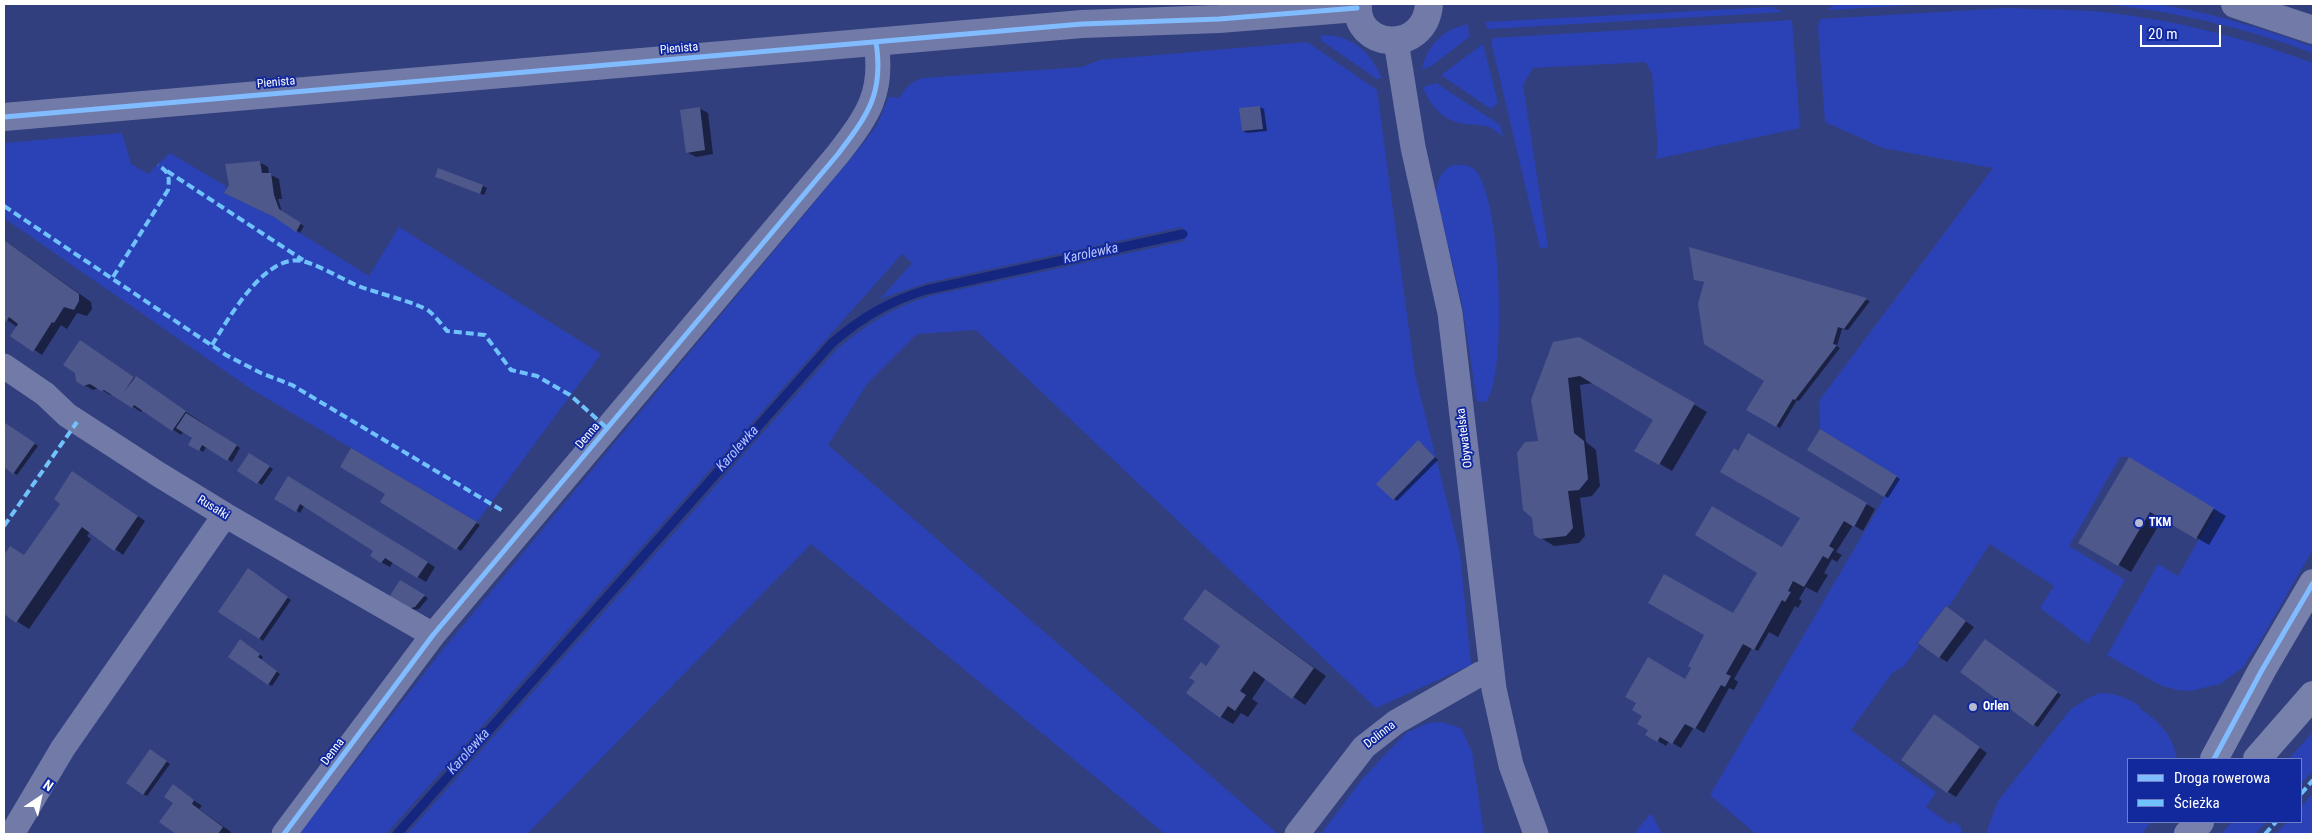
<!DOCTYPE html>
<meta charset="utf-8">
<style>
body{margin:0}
#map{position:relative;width:2317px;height:838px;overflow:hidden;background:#323f7e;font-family:"Roboto Condensed",sans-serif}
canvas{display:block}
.frame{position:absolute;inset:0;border:5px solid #fff;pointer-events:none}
.legend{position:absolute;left:2127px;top:758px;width:175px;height:65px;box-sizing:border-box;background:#12299e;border:1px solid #717fc5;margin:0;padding:6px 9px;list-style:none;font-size:15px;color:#fff}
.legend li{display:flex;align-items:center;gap:10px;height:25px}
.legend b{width:25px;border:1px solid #717fc5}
.north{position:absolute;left:15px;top:773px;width:50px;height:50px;-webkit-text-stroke:4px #12299e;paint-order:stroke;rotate:34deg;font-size:14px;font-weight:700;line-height:20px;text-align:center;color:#fff}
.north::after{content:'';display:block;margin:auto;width:18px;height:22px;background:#fff;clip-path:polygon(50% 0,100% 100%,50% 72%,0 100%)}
.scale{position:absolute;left:2140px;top:25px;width:81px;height:22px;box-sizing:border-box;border:2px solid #fff;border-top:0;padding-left:6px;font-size:15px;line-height:18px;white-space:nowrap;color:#fff;-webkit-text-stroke:4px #12299e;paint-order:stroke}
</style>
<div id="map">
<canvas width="2317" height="838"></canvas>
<div class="frame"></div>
<ul class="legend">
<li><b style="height:6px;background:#80bcff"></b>Droga rowerowa</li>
<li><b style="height:6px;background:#70c2fc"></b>Ścieżka</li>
</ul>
<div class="north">N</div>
<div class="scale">20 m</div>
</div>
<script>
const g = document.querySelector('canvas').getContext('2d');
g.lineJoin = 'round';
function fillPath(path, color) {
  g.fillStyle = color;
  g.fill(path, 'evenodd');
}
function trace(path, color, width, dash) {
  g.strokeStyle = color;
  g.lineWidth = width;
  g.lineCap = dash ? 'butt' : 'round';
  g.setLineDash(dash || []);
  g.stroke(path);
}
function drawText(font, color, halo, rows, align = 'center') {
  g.font = font + ' "Roboto Condensed",sans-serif';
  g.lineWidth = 4;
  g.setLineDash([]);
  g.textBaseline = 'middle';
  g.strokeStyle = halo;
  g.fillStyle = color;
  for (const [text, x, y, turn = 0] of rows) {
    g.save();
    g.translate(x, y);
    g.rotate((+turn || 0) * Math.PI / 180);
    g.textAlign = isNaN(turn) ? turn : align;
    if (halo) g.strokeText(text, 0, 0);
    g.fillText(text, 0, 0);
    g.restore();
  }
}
fillPath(new Path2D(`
 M1836,4H1933L1827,10Z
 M2102,4C2119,4 2138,2 2155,4C2210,12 2262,28 2313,47V53C2245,28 2175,11 2102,4Z
 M1772,7L1783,12L1488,29L1485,22Z
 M2008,8C2040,10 2072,9 2103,12C2176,20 2245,38 2313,63V549L2259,643L2242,668L2220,684L2190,691L2177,690L2160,685L2107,655L2158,564L2178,576L2214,513L2129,457H2120L2069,546L2125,580L2088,644L2040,608L2054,586L1990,544L1949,606L1946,605L1917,644L1919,646L1904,666L1892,673L1851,730L1936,792L1926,807L1950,824L1953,821L1961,827V834H1756L1710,795L1897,476L1820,429L1819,401L1993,168L1883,148L1825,122L1818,27L1820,19Z
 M1792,20L1800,128L1656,159L1658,149L1652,73L1645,62L1533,68L1523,85L1548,248H1540L1491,41L1494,38Z
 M1468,24L1469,37L1430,67L1422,69C1428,44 1443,30 1468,24Z
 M1320,35C1352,35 1369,50 1382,78L1377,79L1322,41Z
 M1307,42L1377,90L1415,375L1460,553L1471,665L1376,708L976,330L917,334L867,384L828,445L1278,834H1165L811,544L527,834H407L837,349C867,324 896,305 934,295L1185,241L1182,227L926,283L880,299L912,263L902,254L386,834H299L441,652L861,146L877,125L889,97L899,98C906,87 911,82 923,78L1082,67L1100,60Z
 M1483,44L1498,103L1491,109L1441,75Z
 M1436,83L1500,125L1503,137C1487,121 1479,127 1460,123C1441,119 1429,103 1423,87Z
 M122,133L131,164L148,174L170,153L227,187L224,193L274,217L369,276L399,227L601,354L477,522L251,389L4,218V143Z
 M1453,165C1461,165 1469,164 1475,170C1501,195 1508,375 1486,402L1477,401L1462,304L1436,194C1437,181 1440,171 1453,165Z
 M2100,693C2116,693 2127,698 2140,706L2139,708C2160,722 2172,734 2177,759H2128V822H2151L2142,834H1987V830L1998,801L2070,710L2088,698Z
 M1441,722L1461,728L1472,752L1484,834H1321L1363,778L1406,733L1428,723Z
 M2313,732V770L2301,784V759H2289Z
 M2313,793V834H2275L2287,822H2301V807Z
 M1651,813L1662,834H1634Z
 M2232,822H2266L2255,834H2221Z`), '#2a42b6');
fillPath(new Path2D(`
 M1260,107L1264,109L1267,131L1247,133L1243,131Z
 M699,108L708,113L713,154L696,157L687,152Z
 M259,162L268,167L269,174L279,179L282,199H278L282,212L304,226L300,233L277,218L234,197Z
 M439,170L483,186L487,188L484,195L440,179Z
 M4,240L91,302L92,309L87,316L77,313L67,329L61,325L42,355L12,335L17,327L4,318Z
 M1691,249L1870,301L1848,330L1842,329L1837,346L1840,348L1799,401L1797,400L1780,428L1748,409L1765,381L1705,283L1695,279Z
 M1579,338L1707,412L1672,471L1636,450L1655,419L1593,383L1580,385L1586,442L1596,450L1600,486L1592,496L1580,498L1585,536L1579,543L1554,546L1541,538L1540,442Z
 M89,347L240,448L232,462L207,446L203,452L190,444L194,437L184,431L181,435L143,409L141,412L113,394L110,395L99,388L93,390L77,381Z
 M4,422L38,446L17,475L4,466Z
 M1820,431L1900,479L1888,498L1809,450Z
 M1749,435L1875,509L1863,531L1853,525L1836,552L1842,555L1837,562L1832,559L1824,573L1828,575L1817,593L1806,587L1799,599L1802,601L1798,608L1795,606L1778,637L1769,632L1758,651L1752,648L1734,679L1738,682L1734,690L1729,688L1704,733L1694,727L1681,748L1669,741L1666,746L1647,734L1650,730L1644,716L1686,680L1783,549L1802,518L1738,453Z
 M1422,444L1438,460L1397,501L1394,499Z
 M250,454L273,469L262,485L239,471Z
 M2129,459L2226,516L2209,545L2163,518L2131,572L2080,543Z
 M81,478L145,521L123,555L91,531L87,536L91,539L29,629L4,613V557L11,547L25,556Z
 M387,494L451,508L480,525L461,551L427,529Z
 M318,495L435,567L426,582L393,562L390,567L381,562L375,551L304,506L300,513L276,498Z
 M252,572L291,600L263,641L259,638Z
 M400,582L428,598L419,609L412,610L391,596Z
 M1206,590L1326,676L1305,705L1266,678L1252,699L1258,703L1248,717L1241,713L1233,724L1221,717L1207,667L1222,646Z
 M1954,613L1974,627L1947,662L1939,657Z
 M244,643L263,657L261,660L280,674L272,686L268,684Z
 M1989,643L2061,695L2038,727L2034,725Z
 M1935,716L1987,753L1956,797L1948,792Z
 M154,753L170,764L147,796L143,794Z
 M181,791L202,806L199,809L231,832L229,834H178L161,822Z`), '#0007');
trace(new Path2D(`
 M397,834L832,343C861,318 889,301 926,290L1183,234`), '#152680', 9);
fillPath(new Path2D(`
 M1260,106L1263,129L1242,131L1239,108Z
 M700,107L705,150L686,153L680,110Z
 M260,161L262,173H271L274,195L279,209L301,223L296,232L274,217L224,193L229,185L225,164Z
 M438,168L483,185L480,194L435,177Z
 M4,240L79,294V301L74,310L64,307L54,323L52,322L33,352L10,336L18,324L9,317L6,322L4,320Z
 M1689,247L1867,298L1844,329L1838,327L1833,344L1837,345L1795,400L1793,399L1776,427L1746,410L1764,381L1704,344L1698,304L1704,282L1694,280Z
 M1579,337L1695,403L1659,465L1634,451L1653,420L1580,376L1568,378L1574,433L1584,441L1588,479L1579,490L1568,491L1573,528L1566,536L1540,539L1534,535L1532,518L1523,510L1517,453L1525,442L1538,441L1531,400L1553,342Z
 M80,340L134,377L124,392L136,376L186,411L172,431L134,405L132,408L104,390L101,391L90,384L83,386L76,381L75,373L63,365Z
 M186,413L237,445L227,461L202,445L199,451L188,445L192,438L176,428Z
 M4,422L35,443L13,474L4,467Z
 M1820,429L1897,476L1884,497L1807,450Z
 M1748,433L1867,503L1854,527L1844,521L1829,546L1834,549L1828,559L1823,556L1804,587L1793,581L1788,591L1791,592L1785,602L1782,600L1754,650L1743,644L1726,674L1731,676L1725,687L1721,685L1695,729L1685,724L1672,744L1660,737L1657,742L1645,735L1648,730L1637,724L1642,716L1632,710L1636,703L1625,697L1648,657L1685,679L1691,668L1688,666L1704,635L1648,603L1664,574L1733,613L1757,573L1695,535L1712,506L1782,547L1800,518L1720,472L1734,448L1738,451Z
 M1418,440L1435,457L1393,500L1376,484Z
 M351,448L477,522L456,550L380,502L385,494L340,467Z
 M249,453L270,466L257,484L237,471Z
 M2129,457L2214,508L2196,539L2150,512L2118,566L2078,543Z
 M72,471L138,516L114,551L82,527L16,623L4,614V555L10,546L24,555L60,504L54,499Z
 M288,476L428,562L417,578L385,558L381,563L370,556L373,551L300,504L296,512L274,499Z
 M248,568L288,597L259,639L218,612Z
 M400,580L425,595L415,607L407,609L389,597Z
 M1205,589L1314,668L1292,699L1254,671L1240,691L1246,695L1235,711L1228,706L1220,718L1186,693L1195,681L1189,678L1201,662L1206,666L1220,646L1183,619Z
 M1946,606L1966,621L1939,658L1918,643Z
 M240,639L260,654L258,657L277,671L268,685L228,657Z
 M1985,639L2058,692L2033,726L1960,672Z
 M1934,714L1980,747L1947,793L1901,760Z
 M150,749L167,761L143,795L126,783Z
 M173,784L194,800L192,804L223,827L218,834H176L159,822L173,803L164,797Z`), '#4e588b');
trace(new Path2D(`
 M1396,41L1413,147L1450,313L1494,689L1511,765L1536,834
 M4,366L45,394L67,415L158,474L225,515L433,635
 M12,834L63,748L225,515
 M284,834L433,635L838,154C868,115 884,93 876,42
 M1297,834L1364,747L1396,722L1480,674L1492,673`), '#727ba8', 25);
trace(new Path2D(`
 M1358,4C1354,49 1425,56 1429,4
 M2235,4L2313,30
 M4,117L1082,24L1219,19L1357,8`), '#727ba8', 28);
trace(new Path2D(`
 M2214,759L2262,670L2313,583
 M2257,759L2313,695
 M2188,834L2200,822`), '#7880ac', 28);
trace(new Path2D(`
 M167,171L303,260
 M4,206L226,355L261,373L292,385L503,511
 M113,277L168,190C170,177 169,172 158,165
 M212,345C229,318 267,249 306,262C325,268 343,280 361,287C377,293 418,303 429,311C436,317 442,325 447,331L485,335L511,370L537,376L570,395L608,429
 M4,526L77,422
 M2301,794L2313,780
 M2265,834L2276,822`), '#70c2fc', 4, [8, 4]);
trace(new Path2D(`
 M4,117L1082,24L1219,19L1357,8
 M2214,759L2262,670L2313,583
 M284,834L433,635L838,154C868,115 884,93 876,42`), '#80bcff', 5);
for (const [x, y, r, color] of [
 [2139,523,5,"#b7bcd2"],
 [1973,707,5,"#b7bcd2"]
]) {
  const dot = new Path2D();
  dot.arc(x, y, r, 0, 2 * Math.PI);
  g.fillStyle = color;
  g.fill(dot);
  trace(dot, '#12299e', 2);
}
drawText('12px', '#fff', '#12299e', [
 ["Pienista",679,49,-5],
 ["Pienista",276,83,-5],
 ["Denna",588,436,-50],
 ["Obywatelska",1465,438,-97],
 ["Rusałki",213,508,32],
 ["Dolinna",1380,735,-38],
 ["Denna",333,752,-53]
]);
drawText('bold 12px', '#fff', '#12299e', [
 ["TKM",2149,523],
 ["Orlen",1983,707]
], 'left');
drawText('italic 14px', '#b6c3fb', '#12299e', [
 ["Karolewka",1091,254,-12],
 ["Karolewka",738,449,-48],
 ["Karolewka",469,752,-48]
]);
</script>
